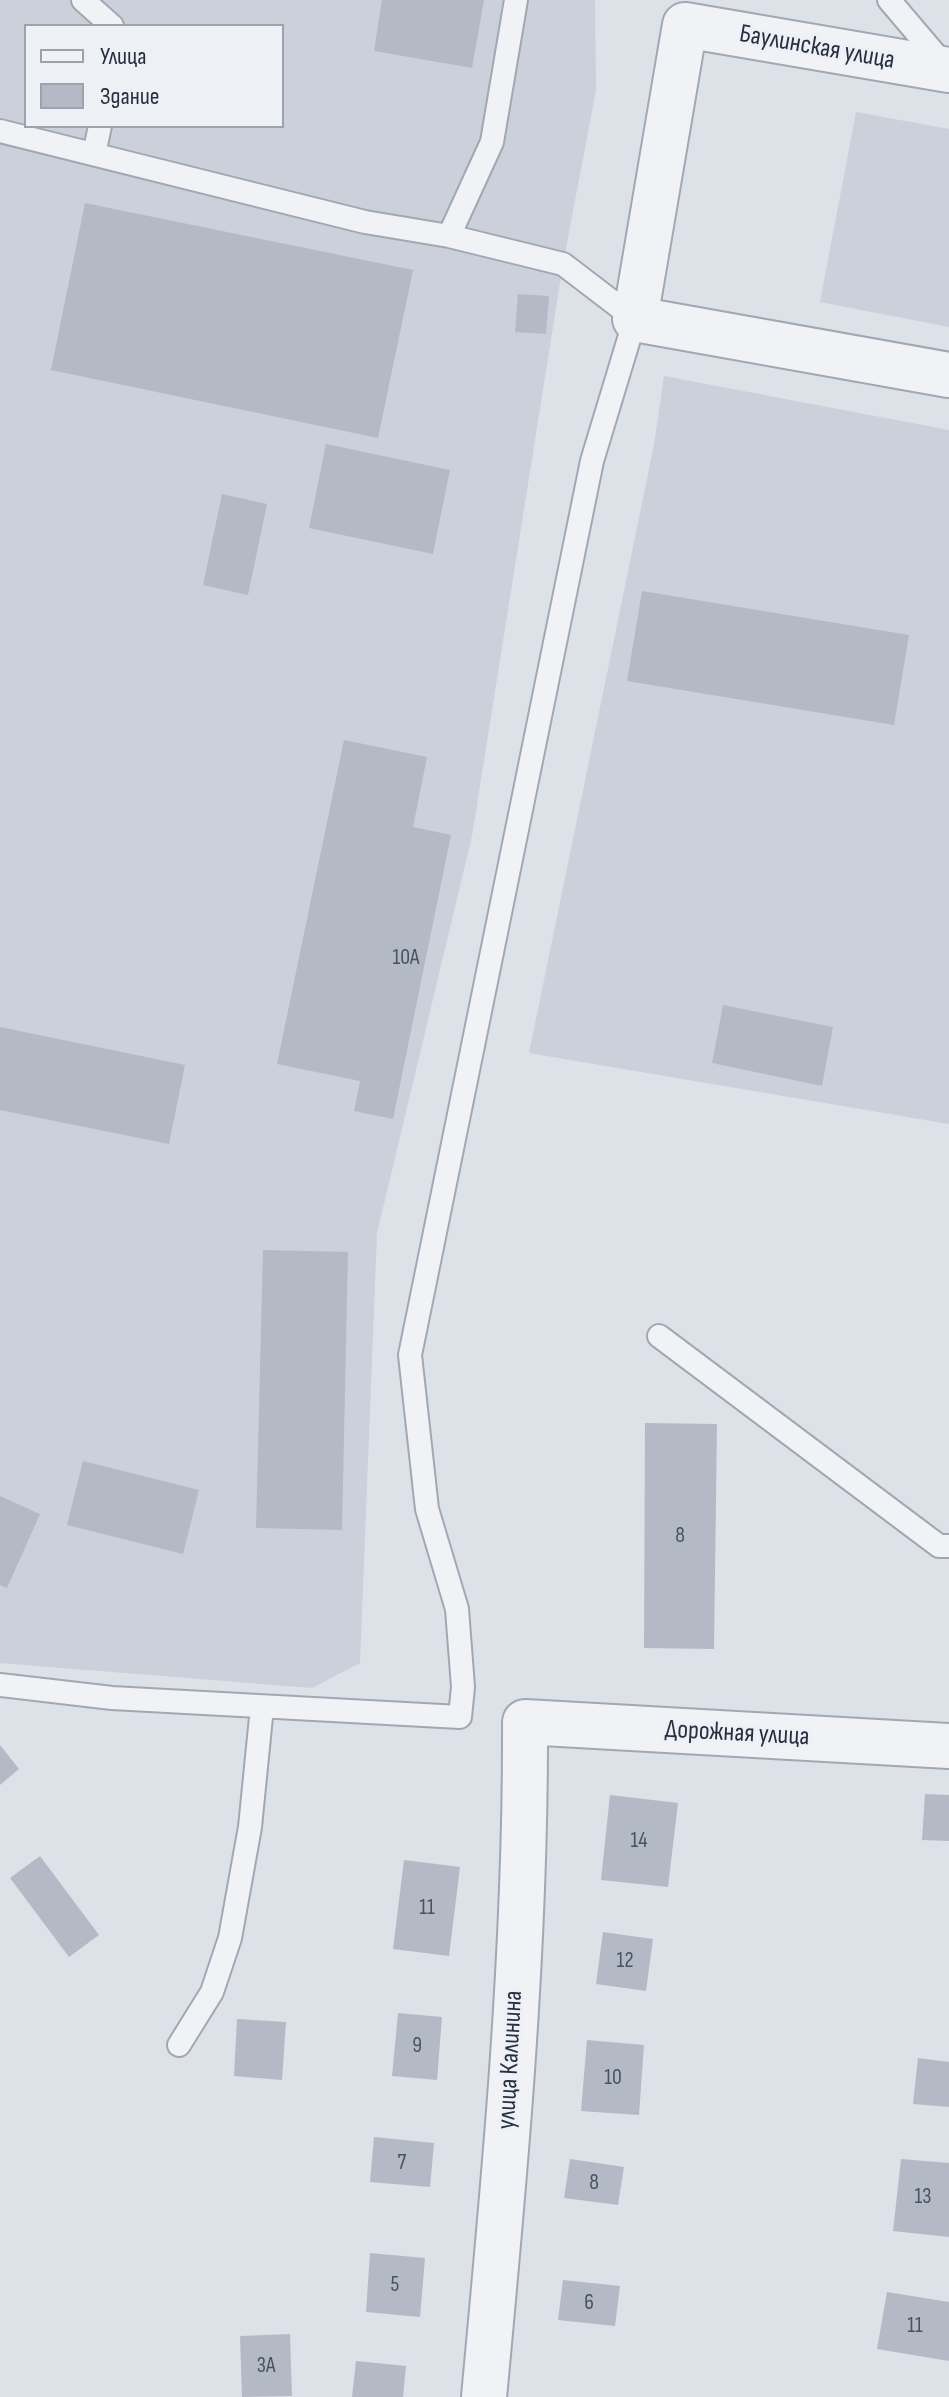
<!DOCTYPE html>
<meta charset="utf-8">
<style>
body{margin:0}
#map{position:relative;width:949px;height:2397px;overflow:hidden;background:#dde1e8;font-family:"Sofia Sans Condensed",sans-serif}
canvas{display:block}
.legend{position:absolute;left:24px;top:24px;width:260px;height:104px;box-sizing:border-box;background:#edf0f5;border:2px solid #9da2ac;margin:0;padding:10px 14px;list-style:none;font-size:24px;color:#262e3f}
.legend li{display:flex;align-items:center;gap:16px;height:40px}
.legend b{width:40px;border:2px solid #9da2ac}
</style>
<div id="map">
<canvas width="949" height="2397"></canvas>
<ul class="legend">
<li><b style="height:10px;background:#f0f2f6"></b>Улица</li>
<li><b style="height:22px;background:#b4bac5"></b>Здание</li>
</ul>
</div>
<script>
const g = document.querySelector('canvas').getContext('2d');
g.lineJoin = 'round';
function fillPath(path, color) {
  g.fillStyle = color;
  g.fill(path, 'evenodd');
}
function trace(path, color, width, dash) {
  g.strokeStyle = color;
  g.lineWidth = width;
  g.lineCap = dash ? 'butt' : 'round';
  g.setLineDash(dash || []);
  g.stroke(path);
}
function drawText(font, color, halo, rows, align = 'center') {
  g.font = font + ' "Sofia Sans Condensed",sans-serif';
  g.lineWidth = 6;
  g.setLineDash([]);
  g.textBaseline = 'middle';
  g.strokeStyle = halo;
  g.fillStyle = color;
  for (const [text, x, y, turn = 0] of rows) {
    g.save();
    g.translate(x, y);
    g.rotate((+turn || 0) * Math.PI / 180);
    g.textAlign = isNaN(turn) ? turn : align;
    if (halo) g.strokeText(text, 0, 0);
    g.fillText(text, 0, 0);
    g.restore();
  }
}
fillPath(new Path2D(`
 M0,0H595L596,90L563,264L472,836L377,1233L360,1663L312,1688L0,1663ZM26,26H282V126H26Z
 M856,112L949,129V327L820,302Z
 M664,376L949,430V1124L529,1053L654,445Z`), '#cbd0da');
fillPath(new Path2D(`
 M382,0H484L472,68L374,51Z
 M85,203L413,270L378,438L51,370Z
 M518,294L549,296L546,334L515,332Z
 M326,444L450,470L433,554L309,528Z
 M222,494L267,504L248,595L203,585Z
 M642,591L909,635L894,725L627,681Z
 M344,740L427,757L413,827L451,835L393,1119L354,1111L360,1081L277,1064Z
 M723,1005L833,1027L822,1086L712,1063Z
 M0,1027L185,1065L169,1144L0,1110Z
 M263,1250L348,1252L342,1530L256,1528Z
 M645,1423L717,1424L714,1649L644,1648Z
 M83,1461L199,1490L183,1554L67,1525Z
 M0,1496L40,1514L7,1588L0,1585Z
 M0,1745L19,1769L0,1785Z
 M925,1794L949,1795V1841L922,1840Z
 M610,1795L678,1803L668,1887L601,1880Z
 M40,1856L99,1935L69,1957L10,1878Z
 M404,1860L460,1867L449,1956L393,1949Z
 M603,1932L653,1939L646,1991L596,1984Z
 M398,2013L442,2017L437,2080L392,2076Z
 M237,2019L286,2022L282,2080L234,2076Z
 M587,2040L644,2045L639,2115L581,2111Z
 M918,2058L949,2062V2107L913,2104Z
 M374,2137L434,2143L430,2187L370,2182Z
 M570,2159L624,2167L618,2205L564,2198Z
 M901,2159L949,2163V2237L893,2231Z
 M370,2253L425,2258L420,2317L366,2312Z
 M563,2280L620,2286L615,2326L558,2320Z
 M887,2292L949,2302V2361L877,2349Z
 M290,2334L292,2396L242,2397L240,2336Z
 M356,2361L406,2366L403,2397H352Z`), '#b4bac5');
const service = new Path2D(`
 M83,0L112,26
 M889,0L945,66
 M0,131L365,222L449,236L563,264L635,319L592,461L410,1355L427,1509L457,1609L463,1687L460,1717L112,1698L0,1685
 M94,154L100,126
 M449,236L492,142L516,0
 M659,1336L939,1546H949
 M179,2045L212,1992L230,1938L250,1827L262,1707`);
const minor = new Path2D(`
 M949,70L685,25L635,319L949,375
 M484,2397C505,2173 526,1947 525,1722L949,1746`);
trace(service, '#a2a8b2', 26);
trace(minor, '#a2a8b2', 48);
trace(service, '#f0f2f6', 22);
trace(minor, '#f0f2f6', 44);
drawText('22px', '#4a5160', null, [
 ["10А",406,958],
 ["8",680,1536],
 ["14",639,1841],
 ["11",427,1908],
 ["12",625,1961],
 ["9",417,2046],
 ["10",613,2078],
 ["7",402,2163],
 ["8",594,2183],
 ["13",923,2197],
 ["5",395,2285],
 ["6",589,2303],
 ["11",915,2326],
 ["3А",266,2366]
]);
drawText('26px', '#262e3f', '#edf0f5', [
 ["Баулинская улица",817,48,10],
 ["Дорожная улица",737,1734,3],
 ["улица Калинина",511,2060,-87]
]);
</script>
